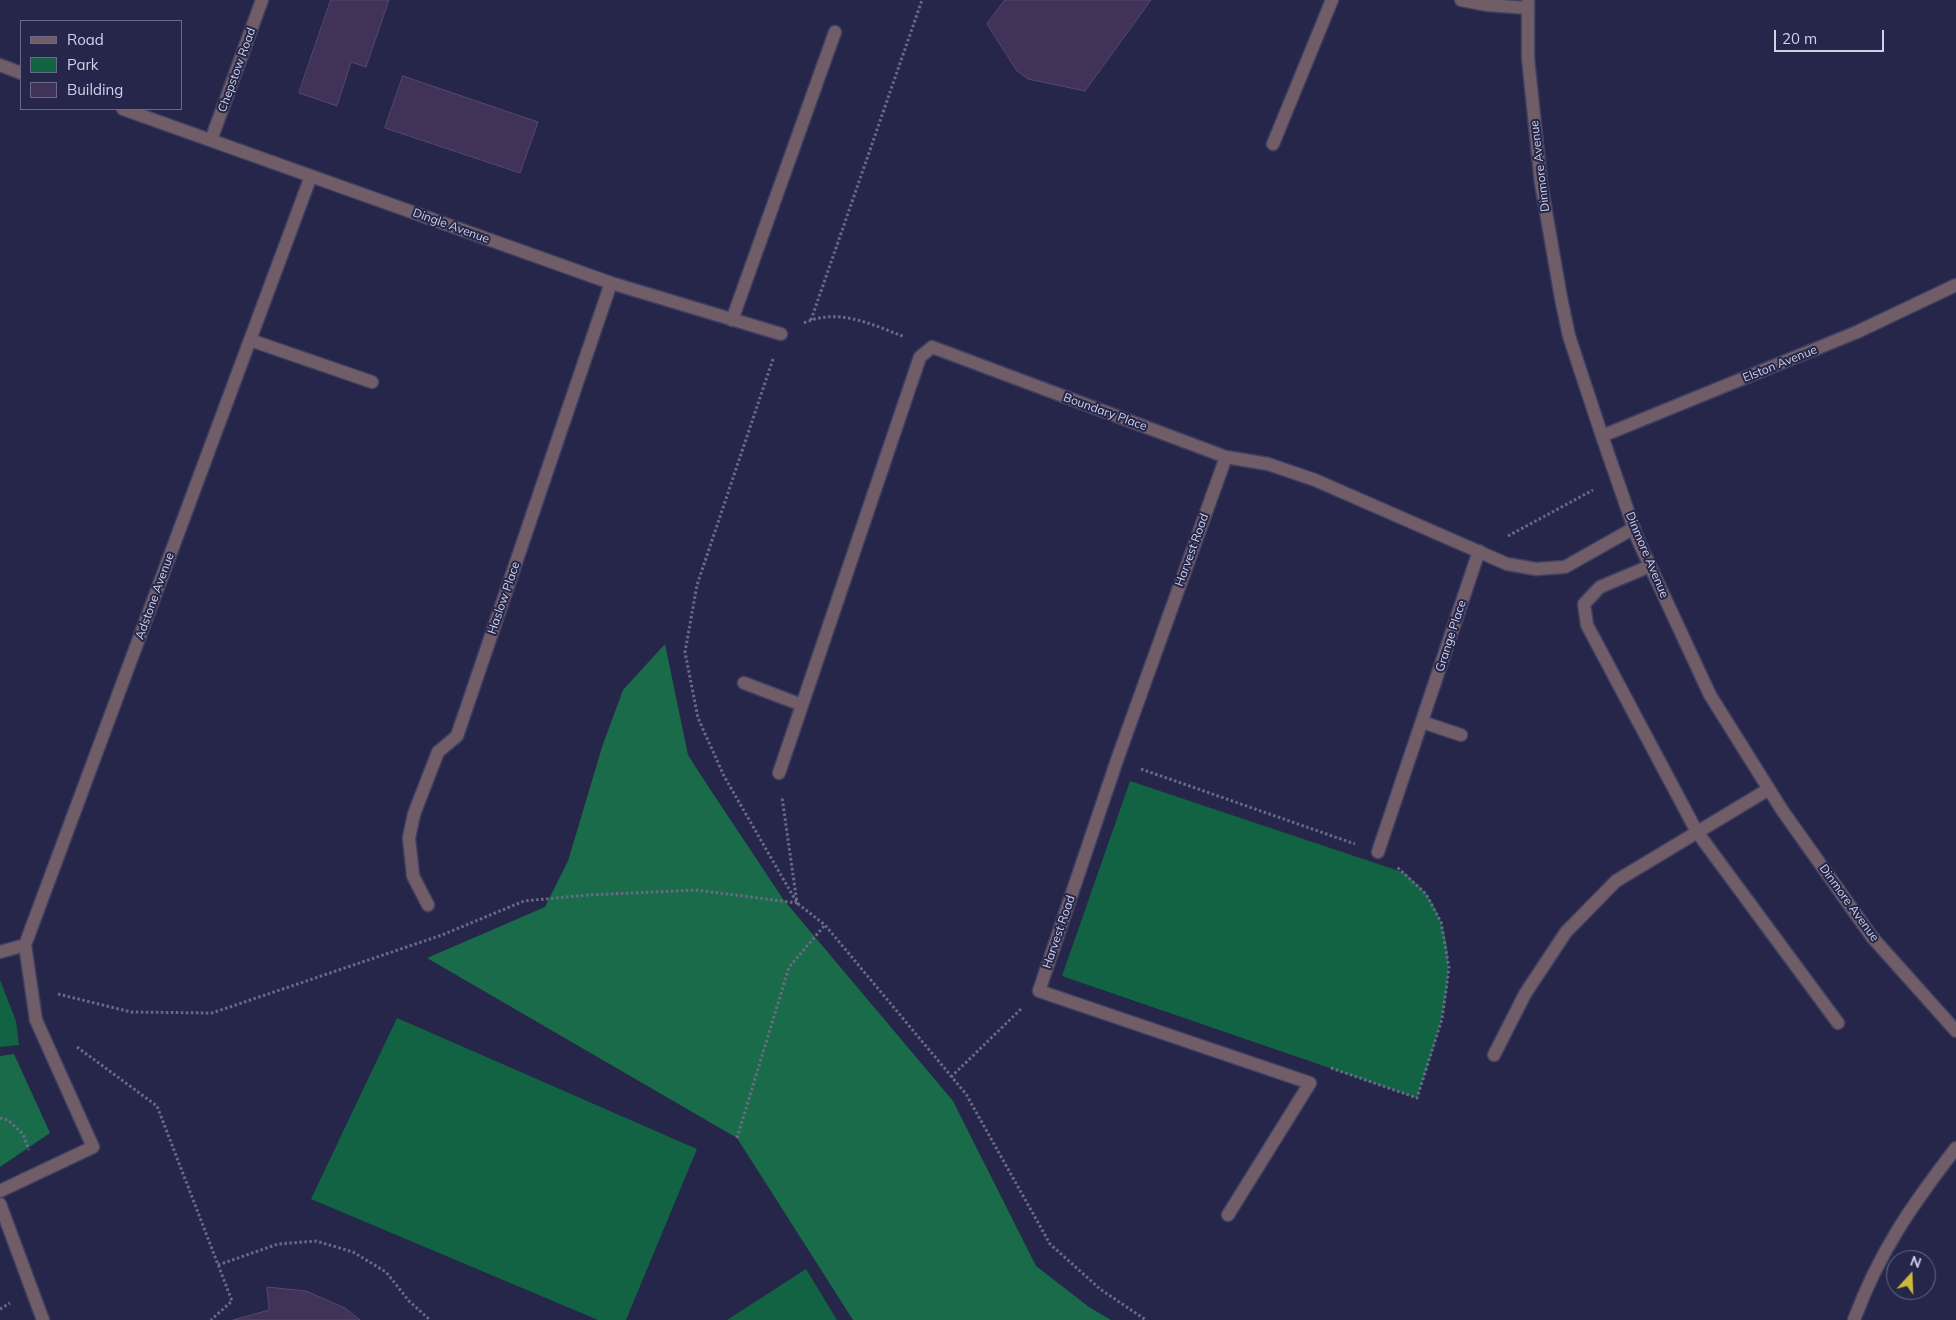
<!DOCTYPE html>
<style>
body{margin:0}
#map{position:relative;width:1956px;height:1320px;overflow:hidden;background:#252649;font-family:Mulish,sans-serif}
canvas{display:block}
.legend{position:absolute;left:20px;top:20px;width:162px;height:90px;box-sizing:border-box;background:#252649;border:1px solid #696a89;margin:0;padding:6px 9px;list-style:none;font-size:15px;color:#cfd1e8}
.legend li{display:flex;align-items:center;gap:10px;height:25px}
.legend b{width:25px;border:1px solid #696a89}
.north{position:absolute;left:1886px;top:1250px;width:50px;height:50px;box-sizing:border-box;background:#252649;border:1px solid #696a89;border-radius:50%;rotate:20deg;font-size:14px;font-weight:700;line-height:20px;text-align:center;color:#cfd1e8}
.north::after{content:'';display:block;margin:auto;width:18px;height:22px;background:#cbb939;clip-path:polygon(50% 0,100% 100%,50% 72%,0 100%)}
.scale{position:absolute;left:1774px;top:30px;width:110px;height:22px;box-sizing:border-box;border:2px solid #cfd1e8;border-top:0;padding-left:6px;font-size:15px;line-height:18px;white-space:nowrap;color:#cfd1e8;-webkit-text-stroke:4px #252649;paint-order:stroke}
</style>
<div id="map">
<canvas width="1956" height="1320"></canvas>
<ul class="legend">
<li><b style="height:6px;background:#705d68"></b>Road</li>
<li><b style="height:14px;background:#116343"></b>Park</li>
<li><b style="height:14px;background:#413257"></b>Building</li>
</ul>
<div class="north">N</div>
<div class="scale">20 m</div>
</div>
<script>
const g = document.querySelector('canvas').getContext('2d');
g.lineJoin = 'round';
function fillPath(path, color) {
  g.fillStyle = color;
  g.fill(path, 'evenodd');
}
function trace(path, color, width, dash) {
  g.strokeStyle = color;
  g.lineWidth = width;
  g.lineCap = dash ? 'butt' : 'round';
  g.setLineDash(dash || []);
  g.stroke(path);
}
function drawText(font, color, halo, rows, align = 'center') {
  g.font = font + ' Mulish,sans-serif';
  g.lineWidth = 4;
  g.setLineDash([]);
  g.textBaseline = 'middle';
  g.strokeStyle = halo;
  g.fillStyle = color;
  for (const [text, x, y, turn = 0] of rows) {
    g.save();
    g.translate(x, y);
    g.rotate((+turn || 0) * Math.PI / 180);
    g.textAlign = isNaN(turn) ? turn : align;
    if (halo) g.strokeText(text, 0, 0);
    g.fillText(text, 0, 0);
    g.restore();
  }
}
fillPath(new Path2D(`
 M1130,781L1405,873C1412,880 1421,887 1427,895C1470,957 1438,1034 1417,1098L1062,976Z
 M0,980L16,1021L19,1045L0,1047Z
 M397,1018L697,1149L626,1320H598L311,1199Z
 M806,1269L837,1320H727Z`), '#116343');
fillPath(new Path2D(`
 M665,644L688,755L706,783L783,899L953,1101L1036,1266L1089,1307L1111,1320H853L737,1138L427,958L545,907L568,861L603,744L623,690Z
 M14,1054L50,1133L0,1167V1056Z`), '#1a6b49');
const building = new Path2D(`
 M331,0H389L366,67L351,62L337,106L299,93Z
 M1005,0H1151L1085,91L1028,79L1017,71L987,24Z
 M403,76L538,122L520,173L385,128Z
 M267,1287L306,1291L345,1308L360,1320H233L269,1310Z`);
fillPath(building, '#413257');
trace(building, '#56486e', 1);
const lane = new Path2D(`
 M1461,0L1487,5L1528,8
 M1273,144L1332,0
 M732,320L835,32
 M250,340L372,382
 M1650,566L1600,587L1584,604L1587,625L1697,832L1838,1023
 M1494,1055L1525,994L1566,932L1616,881L1769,789
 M0,1191L93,1147L36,1020
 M0,1204L43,1320`);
const street = new Path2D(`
 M1528,0V58L1541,183L1561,298L1569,336L1602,436L1638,540L1710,695L1782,810L1872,937L1956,1031
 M0,65L21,73
 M123,109L611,283L781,334
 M211,140L262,0
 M1602,436L1857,332L1956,285
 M1226,457L1117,760L1039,991L1310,1083L1228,1215
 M744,683L802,705
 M1422,722L1461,735
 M779,773L920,357L932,347L1226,457L1268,464L1315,480L1507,564L1536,569L1565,567L1634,528
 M1378,852L1479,551
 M428,905L413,876L409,838L414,814L438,752L457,736L611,283
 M0,952L25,945
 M36,1020L25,945L311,176
 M1854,1320C1879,1252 1912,1205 1956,1148`);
trace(lane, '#404162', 15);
trace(street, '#404162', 15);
trace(new Path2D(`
 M811,320L922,0
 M804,323C838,307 873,325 905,337
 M773,359L697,585L685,652L698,718L724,776L797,903L825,925L966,1094L1050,1244L1100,1289L1146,1320
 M1508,536L1593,490
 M1141,769L1355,844
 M58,994L131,1012L212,1013L442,935L524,901L588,895L696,890L797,903L782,797
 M77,1047L157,1106L232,1301L211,1320
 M1331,1068L1417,1098L1442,1019L1449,968L1441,922L1426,894L1397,867
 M951,1077L1022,1008
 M0,1118L8,1120L23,1134L29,1150
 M737,1138L789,967L825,925
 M218,1265L278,1244L316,1241L353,1252L386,1272L409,1301L430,1320
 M0,1309L10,1303`), '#696a89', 3, [2.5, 2.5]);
trace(lane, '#705d68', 12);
trace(street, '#705d68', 12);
drawText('12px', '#cfd1e8', '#252649', [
 ["Chepstow Road",237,70,-70],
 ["Dinmore Avenue",1540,166,-97],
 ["Dingle Avenue",451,226,20],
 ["Elston Avenue",1780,364,-22],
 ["Boundary Place",1105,412,20],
 ["Harvest Road",1192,550,-70],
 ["Dinmore Avenue",1647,555,67],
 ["Adstone Avenue",155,596,-70],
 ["Haslow Place",504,598,-71],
 ["Grange Place",1451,636,-72],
 ["Dinmore Avenue",1849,903,54],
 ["Harvest Road",1059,932,-71]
]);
</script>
